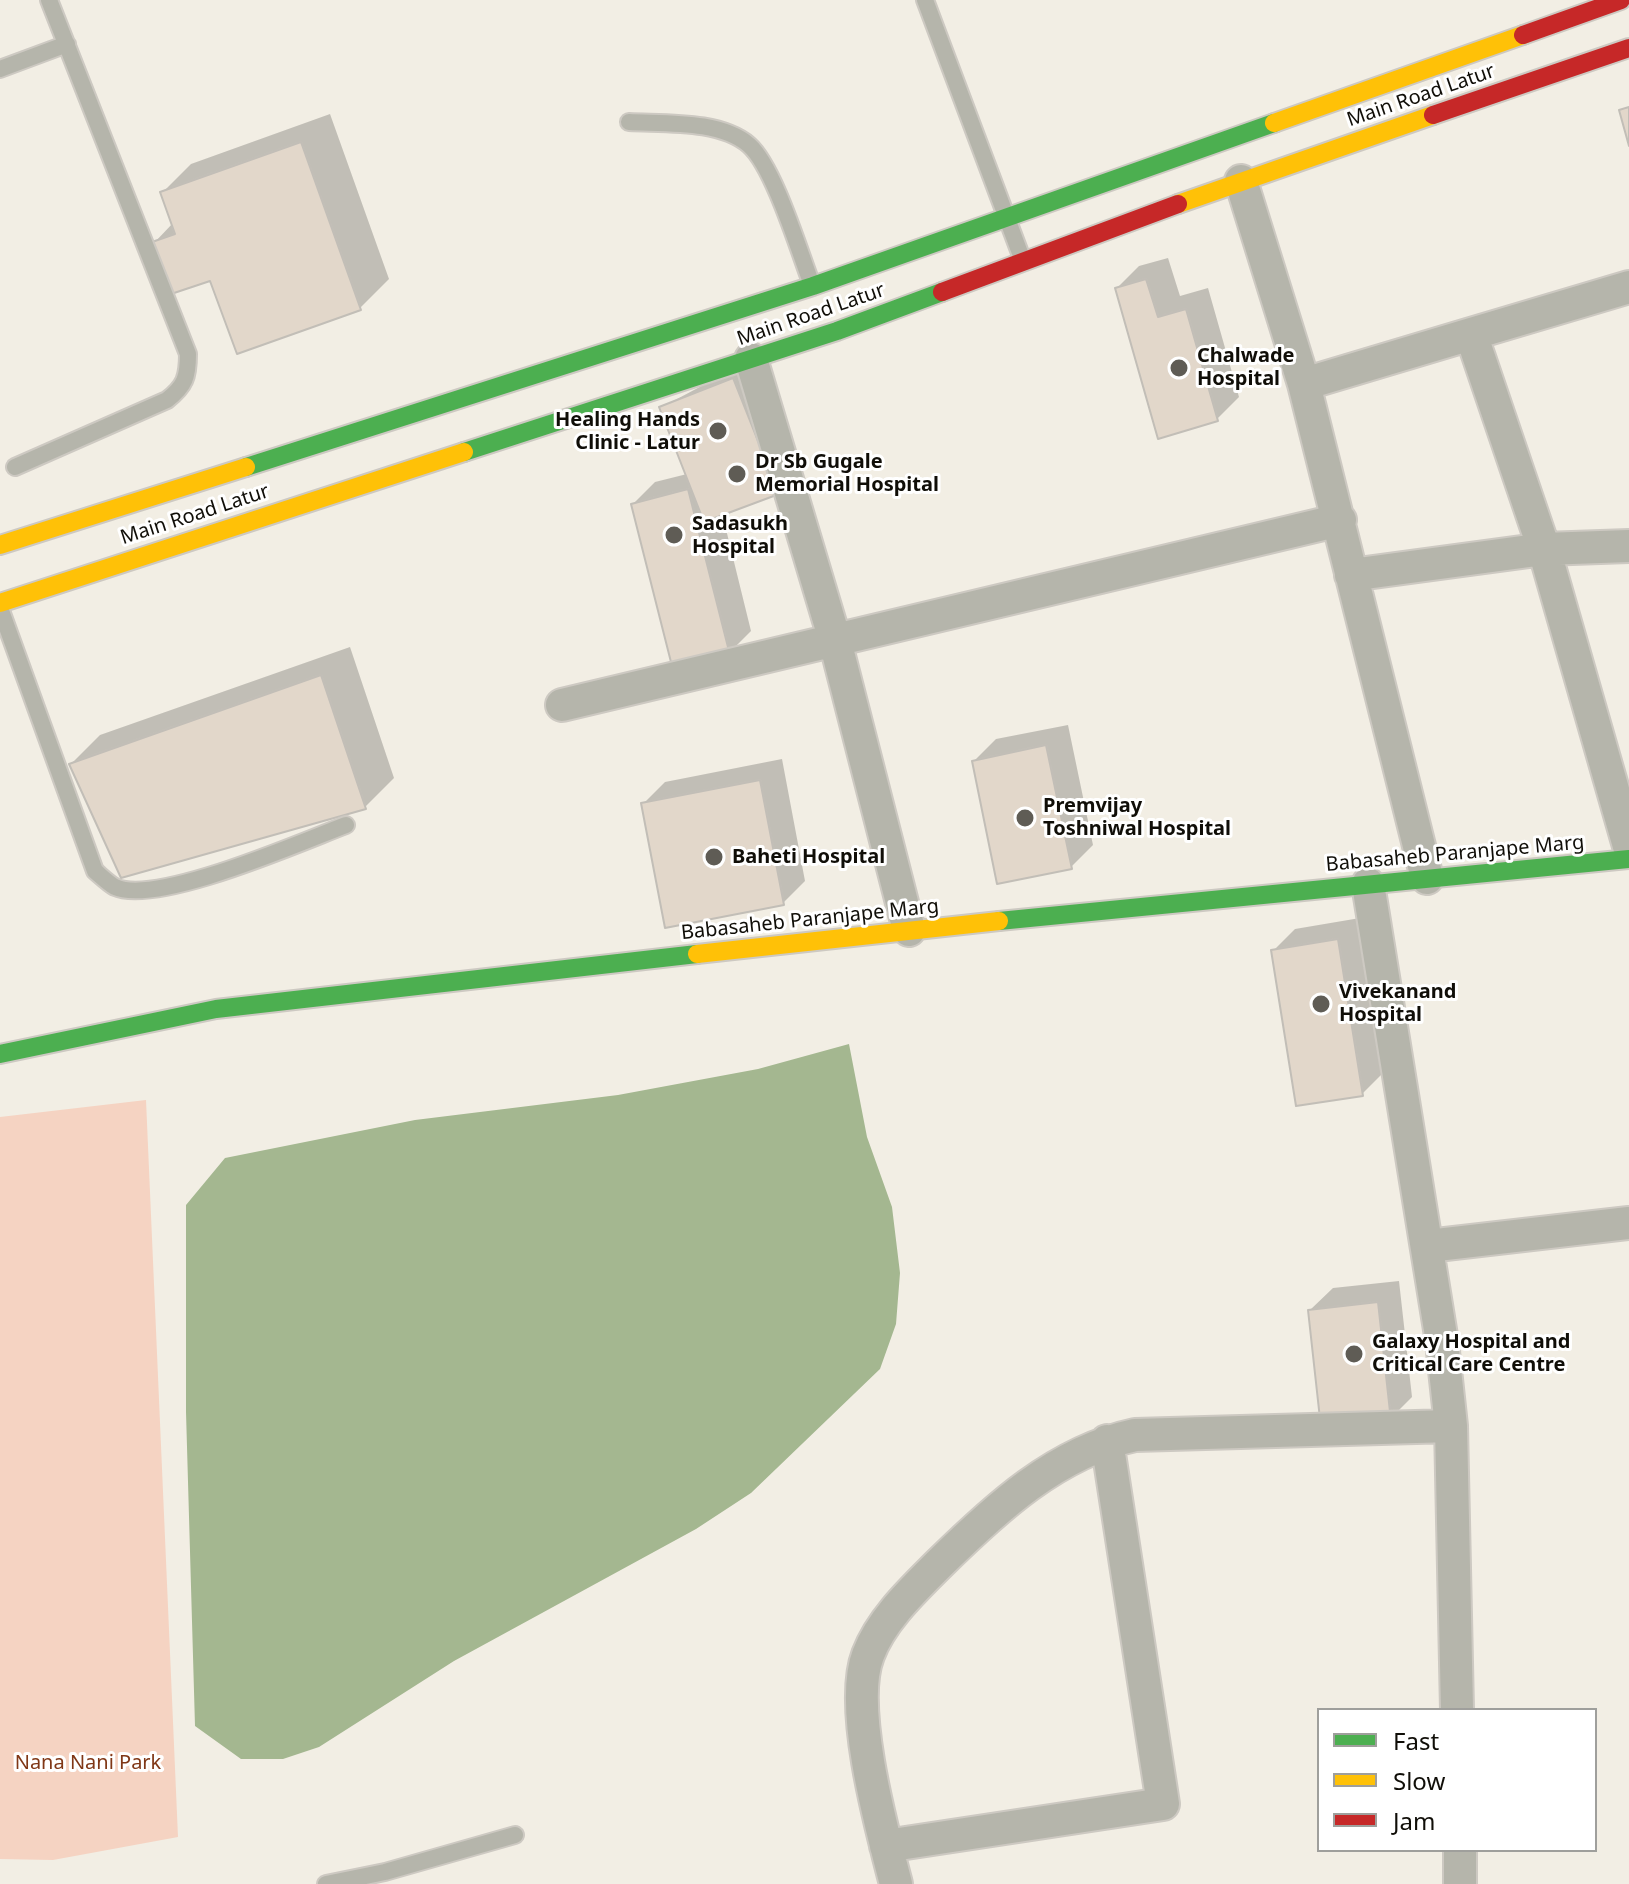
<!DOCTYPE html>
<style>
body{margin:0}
#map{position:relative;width:1629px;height:1884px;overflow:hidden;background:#f2eee4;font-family:"Noto Sans",sans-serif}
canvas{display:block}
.legend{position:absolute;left:1317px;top:1708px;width:280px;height:144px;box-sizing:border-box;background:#fff;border:2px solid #9f9f9c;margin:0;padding:10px 14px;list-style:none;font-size:24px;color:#100e08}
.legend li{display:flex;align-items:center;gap:16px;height:40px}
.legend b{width:40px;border:2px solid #9f9f9c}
</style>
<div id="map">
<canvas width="1629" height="1884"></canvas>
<ul class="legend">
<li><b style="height:10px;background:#4caf50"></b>Fast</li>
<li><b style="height:10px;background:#ffc107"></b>Slow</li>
<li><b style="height:10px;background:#c62828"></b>Jam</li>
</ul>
</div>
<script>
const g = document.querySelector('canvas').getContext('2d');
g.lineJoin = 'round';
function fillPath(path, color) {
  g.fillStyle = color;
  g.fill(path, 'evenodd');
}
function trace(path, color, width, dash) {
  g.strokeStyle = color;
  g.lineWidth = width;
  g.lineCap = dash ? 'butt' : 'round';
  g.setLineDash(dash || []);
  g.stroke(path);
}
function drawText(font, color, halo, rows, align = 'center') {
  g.font = font + ' "Noto Sans",sans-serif';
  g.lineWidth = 6;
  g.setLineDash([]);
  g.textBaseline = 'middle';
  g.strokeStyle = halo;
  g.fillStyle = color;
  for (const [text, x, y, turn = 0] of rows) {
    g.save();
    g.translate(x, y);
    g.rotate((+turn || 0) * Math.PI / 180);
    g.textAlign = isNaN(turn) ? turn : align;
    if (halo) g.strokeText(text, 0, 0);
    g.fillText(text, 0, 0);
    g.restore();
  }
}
fillPath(new Path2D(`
 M146,1100L178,1837L53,1860L0,1859V1117Z`), '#f5d3c2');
fillPath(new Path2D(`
 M849,1044L867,1137L892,1207L900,1273L896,1324L880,1369L751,1493L696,1529L454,1661L319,1747L283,1759H241L195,1726L186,1412V1205L225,1158L415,1120L618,1095L758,1069Z`), '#a4b790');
fillPath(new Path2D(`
 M330,114L389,279L360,308L211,278L154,243L173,223L162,193L191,164Z
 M1168,258L1180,296L1208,288L1239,397L1217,419L1117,288L1139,266Z
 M756,357L800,470L722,513L751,631L729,653L633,504L655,482L687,474L662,407Z
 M350,647L394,778L365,807L71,764L100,735Z
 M1068,725L1093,845L1071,867L974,761L996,739Z
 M782,759L805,881L783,903L643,804L665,782Z
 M1360,918L1384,1072L1362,1094L1273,951L1295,929Z
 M1399,1281L1412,1397L1390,1419L1310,1310L1333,1288Z`), '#0003');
const building = new Path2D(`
 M1629,107V146L1619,110Z
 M301,142L361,310L237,354L210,281L171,294L152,242L175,234L160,192Z
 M1146,279L1158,317L1186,309L1218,421L1158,439L1115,288Z
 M733,378L779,494L704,522L659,407Z
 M688,489L730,655L673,670L631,504Z
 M321,675L366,809L121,878L69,764Z
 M1046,745L1072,869L997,884L972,761Z
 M760,780L784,905L665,928L641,803Z
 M1338,939L1363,1096L1296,1106L1271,950Z
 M1378,1302L1391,1421L1321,1428L1308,1310Z`);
fillPath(building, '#e2d7ca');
trace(building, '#c2beb7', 2);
const lane = new Path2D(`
 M925,0L1023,261
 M0,69L67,44
 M629,122C665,124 720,120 749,145C774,167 799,251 812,285
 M15,467L167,400C185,386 188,377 188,354L49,0
 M0,608L95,871C101,876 108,883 115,887C156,906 301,842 346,825
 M326,1884L385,1872L515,1835`);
const street = new Path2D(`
 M1241,181L1304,384L1427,878
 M1629,287L1471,334L1544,549L1629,846
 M751,359L834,637L909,930
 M1304,384L1471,334
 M1351,575L1544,549L1629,546
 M562,705L1340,520
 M1368,884L1442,1342L1451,1426L1457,1710
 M1428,1246L1629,1223
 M886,1846L1163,1804L1107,1441
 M1460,1850V1884
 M896,1884C882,1830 848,1707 868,1655C881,1620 913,1590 939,1564C995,1509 1056,1452 1135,1435L1451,1426`);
const fast = new Path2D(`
 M464,452L837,331L942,292
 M246,467L813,286L1274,123
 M999,921L1629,859
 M0,1054L216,1009L697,954`);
const slow = new Path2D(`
 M1274,123L1523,35
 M1178,204L1433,115
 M0,545L246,467
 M0,603L464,452
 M697,954L999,921`);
const jam = new Path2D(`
 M1523,35L1621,0
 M1433,115L1629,48
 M942,292L1178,204`);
trace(lane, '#cdc9c2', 20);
trace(street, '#cdc9c2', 36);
trace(fast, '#cdc9c2', 22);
trace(slow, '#cdc9c2', 22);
trace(jam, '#cdc9c2', 22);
trace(lane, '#b5b5ab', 16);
trace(street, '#b5b5ab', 32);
trace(fast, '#4caf50', 18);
trace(slow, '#ffc107', 18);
trace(jam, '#c62828', 18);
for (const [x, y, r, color] of [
 [1179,368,10,"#5f5c55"],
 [718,431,10,"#5f5c55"],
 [737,474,10,"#5f5c55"],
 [674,535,10,"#5f5c55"],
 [1025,818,10,"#5f5c55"],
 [714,857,10,"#5f5c55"],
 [1321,1004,10,"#5f5c55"],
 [1354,1354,10,"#5f5c55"]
]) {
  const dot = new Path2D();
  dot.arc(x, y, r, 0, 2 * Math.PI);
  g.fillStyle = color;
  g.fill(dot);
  trace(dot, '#fff', 3);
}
drawText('20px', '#100e08', '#fff', [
 ["Main Road Latur",1421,96,-19],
 ["Main Road Latur",811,315,-19],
 ["Main Road Latur",195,515,-18],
 ["Babasaheb Paranjape Marg",1455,854,-5],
 ["Babasaheb Paranjape Marg",810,920,-6]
]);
drawText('bold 20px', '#100e08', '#fff', [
 ["Chalwade",1197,356],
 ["Hospital",1197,379],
 ["Healing Hands",700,420,"right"],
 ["Clinic - Latur",700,443,"right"],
 ["Dr Sb Gugale",755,462],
 ["Memorial Hospital",755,485],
 ["Sadasukh",692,524],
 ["Hospital",692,547],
 ["Premvijay",1043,806],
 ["Toshniwal Hospital",1043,829],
 ["Baheti Hospital",732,857],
 ["Vivekanand",1339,992],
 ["Hospital",1339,1015],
 ["Galaxy Hospital and",1372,1342],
 ["Critical Care Centre",1372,1365]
], 'left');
drawText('20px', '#803716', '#fff', [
 ["Nana Nani Park",88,1763]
]);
</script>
